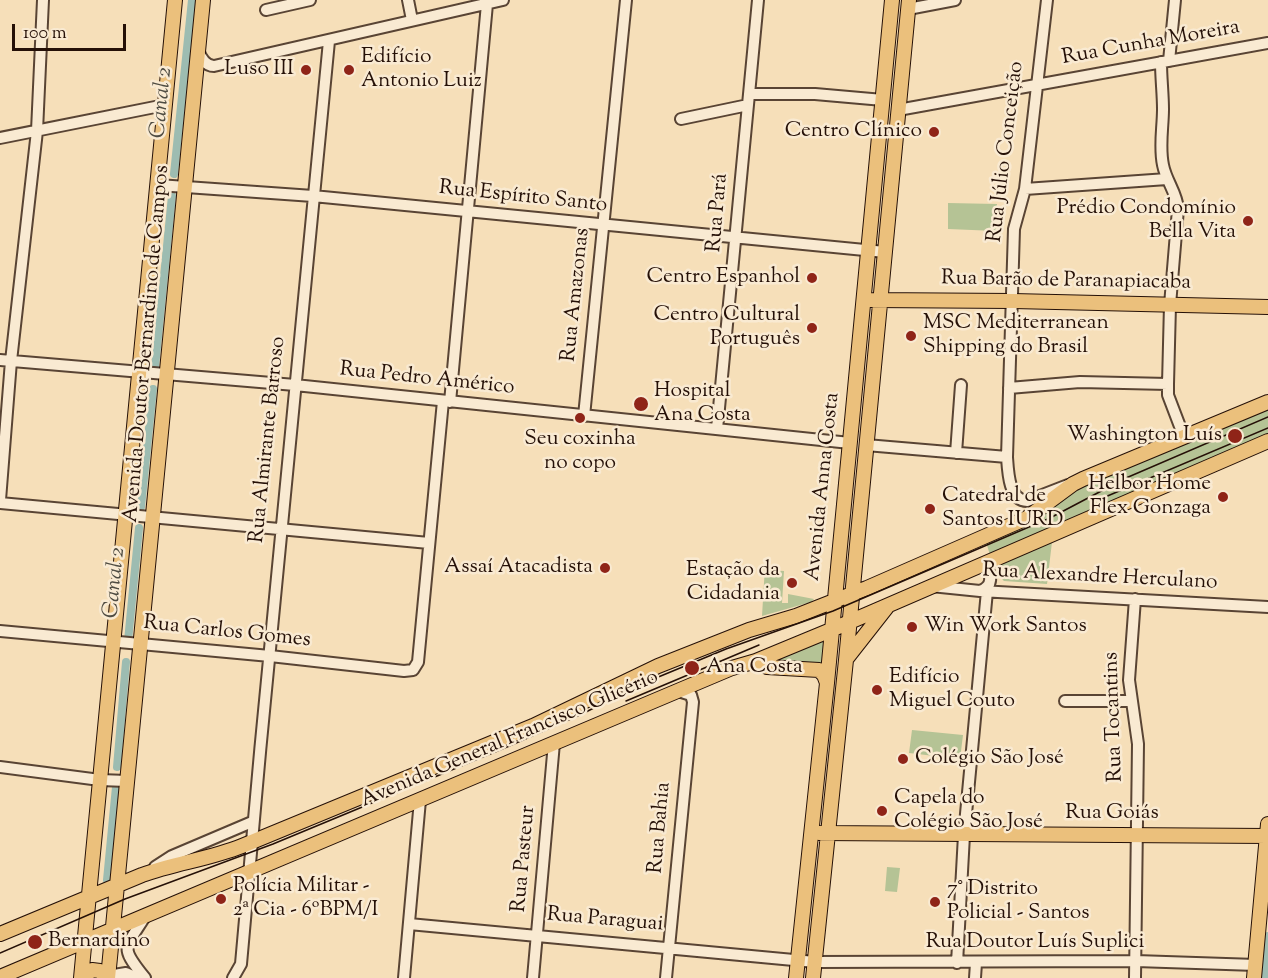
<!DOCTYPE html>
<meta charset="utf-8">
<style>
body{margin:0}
#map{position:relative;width:1268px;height:978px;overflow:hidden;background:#f6dfb9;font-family:"Sorts Mill Goudy",serif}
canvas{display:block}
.scale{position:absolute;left:12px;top:24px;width:114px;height:27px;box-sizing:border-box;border:3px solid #251007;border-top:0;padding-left:8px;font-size:18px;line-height:21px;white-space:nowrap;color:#251007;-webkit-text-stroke:4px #f9ead2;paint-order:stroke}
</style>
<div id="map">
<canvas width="1268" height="978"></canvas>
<div class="scale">100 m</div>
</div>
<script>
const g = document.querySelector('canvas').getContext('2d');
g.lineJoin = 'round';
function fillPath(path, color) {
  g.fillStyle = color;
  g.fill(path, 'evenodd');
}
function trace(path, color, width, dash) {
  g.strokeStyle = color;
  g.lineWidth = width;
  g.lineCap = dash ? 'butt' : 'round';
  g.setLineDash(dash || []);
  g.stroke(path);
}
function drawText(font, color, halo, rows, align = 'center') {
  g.font = font + ' "Sorts Mill Goudy",serif';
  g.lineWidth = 5;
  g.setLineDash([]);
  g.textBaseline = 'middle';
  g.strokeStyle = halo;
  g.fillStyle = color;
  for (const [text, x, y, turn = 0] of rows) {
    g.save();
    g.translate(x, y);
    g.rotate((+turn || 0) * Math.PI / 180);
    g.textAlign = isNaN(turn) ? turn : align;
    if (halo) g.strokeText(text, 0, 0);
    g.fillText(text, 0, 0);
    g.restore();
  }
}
fillPath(new Path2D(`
 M948,203L997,204L996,231L948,229Z
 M1268,407V436L990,555L986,542L1077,488Z
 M1052,542L1047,584L1004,581L998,575V567L1000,565Z
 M765,566L766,570L784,571L782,603H788V594L814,599L811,602L762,616Z
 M824,639L822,665L775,661V660Z
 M912,730L963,735L960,759L909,753Z
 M887,867L900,868L897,892L885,891Z`), '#b5c395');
trace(new Path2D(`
 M174,174L192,0
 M155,367L172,196
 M141,507L153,389
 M128,641L139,528
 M117,767L126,662
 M107,880L116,787
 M1264,978L1268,936`), '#9dbcb1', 8);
const minor = new Path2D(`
 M408,0L412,20
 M1047,0L1025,189L1014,229L1007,457C1008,472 1009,501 1027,501L1068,485
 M908,9L955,0
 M266,10L310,0
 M198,50C201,58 205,66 214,66L503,0
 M1169,61L1175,0
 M1161,62C1161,78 1163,94 1163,109C1163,128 1159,146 1163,165C1166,181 1177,193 1178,209L1170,305L1168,384V395L1184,437
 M750,94H815L883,100
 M898,110L1268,43
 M681,119L748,105
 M0,138L165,105
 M158,185L313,196L885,252
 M1025,189L1167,179
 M0,360L295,385L850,443
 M1009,388L1080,382L1168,384
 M450,402L487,4
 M584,416L626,0
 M717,429L758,0
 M866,445L1007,457
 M956,453L961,385
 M0,500L11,361L37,131L43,0
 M0,503L429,543
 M931,586L980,591L1268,607
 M980,591C994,586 991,576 986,563
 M0,631L270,656L404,671L413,670L418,662L443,401
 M1065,701H1132
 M0,767L100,780L127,781
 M155,867L172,856L252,822
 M144,918C124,950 120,947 145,978
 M409,924L815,962L1136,961L1256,965
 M957,963L964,835L987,591
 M108,976L126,973L137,978
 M233,978L241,964C268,656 298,348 329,41
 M404,978L420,800
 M533,978L554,743
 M666,978L693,702L691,695L678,691
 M975,978L976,963
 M1135,978L1138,744L1129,680L1135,599`);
const major = new Path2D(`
 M871,300L1013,301L1268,307
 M847,658L887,607
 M756,661L767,667L819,670L824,675L827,683
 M819,833L1268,836
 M0,934L142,875C175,863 210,859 242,846L533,726L658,666L749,630L796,616L867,588L1027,518L1073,484L1083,479L1268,402
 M0,977L732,668L756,661L831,630L1268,441
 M81,978L175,0
 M82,978L92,970L100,971L107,978
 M108,978L203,0
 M796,978L827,683L892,0
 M813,978L846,660L909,0
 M1254,978L1268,824`);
trace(minor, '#594434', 14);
trace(major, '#251007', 16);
trace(minor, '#f9ead2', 10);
trace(major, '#ebc07c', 14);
trace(new Path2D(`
 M1098,500L1268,428
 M626,701L759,645
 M0,953L125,899L273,844L507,747L580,715L639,685L726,649L833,611L1050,518L1126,478L1268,417`), '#251007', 1.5);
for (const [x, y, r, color] of [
 [306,70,6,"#8f2418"],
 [349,70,6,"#8f2418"],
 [934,132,6,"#8f2418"],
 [1248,221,6,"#8f2418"],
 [812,278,6,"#8f2418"],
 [812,328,6,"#8f2418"],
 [911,336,6,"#8f2418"],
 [641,404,8,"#8f2418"],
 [580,418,6,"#8f2418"],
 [1235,436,8,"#8f2418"],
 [1223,497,6,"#8f2418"],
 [930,509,6,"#8f2418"],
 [605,568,6,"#8f2418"],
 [792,583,6,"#8f2418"],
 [912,627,6,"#8f2418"],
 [692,668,8,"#8f2418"],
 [877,690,6,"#8f2418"],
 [903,759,6,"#8f2418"],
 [882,811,6,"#8f2418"],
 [221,899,6,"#8f2418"],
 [935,902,6,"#8f2418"],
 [35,942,8,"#8f2418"]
]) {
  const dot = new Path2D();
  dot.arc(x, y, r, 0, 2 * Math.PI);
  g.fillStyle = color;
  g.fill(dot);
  trace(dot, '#f9ead2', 2);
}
drawText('21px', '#251007', '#f9ead2', [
 ["Rua Cunha Moreira",1151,44,-10],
 ["Rua Júlio Conceição",1007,152,-83],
 ["Rua Espírito Santo",523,198,6],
 ["Rua Pará",719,213,-85],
 ["Rua Barão de Paranapiacaba",1066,282,1],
 ["Rua Amazonas",577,295,-84],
 ["Avenida Doutor Bernardino de Campos",148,344,-85],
 ["Rua Pedro Américo",427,380,6],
 ["Rua Almirante Barroso",269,440,-84],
 ["Avenida Anna Costa",824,487,-84],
 ["Rua Alexandre Herculano",1100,578,3],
 ["Rua Carlos Gomes",227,633,6],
 ["Rua Tocantins",1115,717,-92],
 ["Avenida General Francisco Glicério",510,740,-23],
 ["Rua Goiás",1112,814],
 ["Rua Bahia",661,828,-85],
 ["Rua Pasteur",525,859,-85],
 ["Rua Paraguai",605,921,5],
 ["Rua Doutor Luís Suplici",1035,943]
]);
drawText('21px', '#251007', '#f9ead2', [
 ["Edifício",361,58],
 ["Antonio Luiz",361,82],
 ["Luso III",294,70,"right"],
 ["Centro Clínico",922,132,"right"],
 ["Prédio Condomínio",1236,209,"right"],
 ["Bella Vita",1236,233,"right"],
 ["Centro Espanhol",800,278,"right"],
 ["Centro Cultural",800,316,"right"],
 ["Português",800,340,"right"],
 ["MSC Mediterranean",923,324],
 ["Shipping do Brasil",923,348],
 ["Hospital",654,392],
 ["Ana Costa",654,416],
 ["Washington Luís",1222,436,"right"],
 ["Seu coxinha",580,440,"center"],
 ["no copo",580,464,"center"],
 ["Helbor Home",1211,485,"right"],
 ["Flex Gonzaga",1211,509,"right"],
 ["Catedral de",942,497],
 ["Santos IURD",942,521],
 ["Assaí Atacadista",593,568,"right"],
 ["Estação da",780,571,"right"],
 ["Cidadania",780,595,"right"],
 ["Win Work Santos",924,627],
 ["Ana Costa",706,668],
 ["Edifício",889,678],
 ["Miguel Couto",889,702],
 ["Colégio São José",915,759],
 ["Capela do",894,799],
 ["Colégio São José",894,823],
 ["Polícia Militar -",233,887],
 ["2ª Cia - 6ºBPM/I",233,911],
 ["7° Distrito",947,890],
 ["Policial - Santos",947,914],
 ["Bernardino",48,942]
], 'left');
drawText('italic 22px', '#4f4c42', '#f9ead2', [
 ["Canal 2",163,103,-84],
 ["Canal 2",116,583,-84]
]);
</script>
